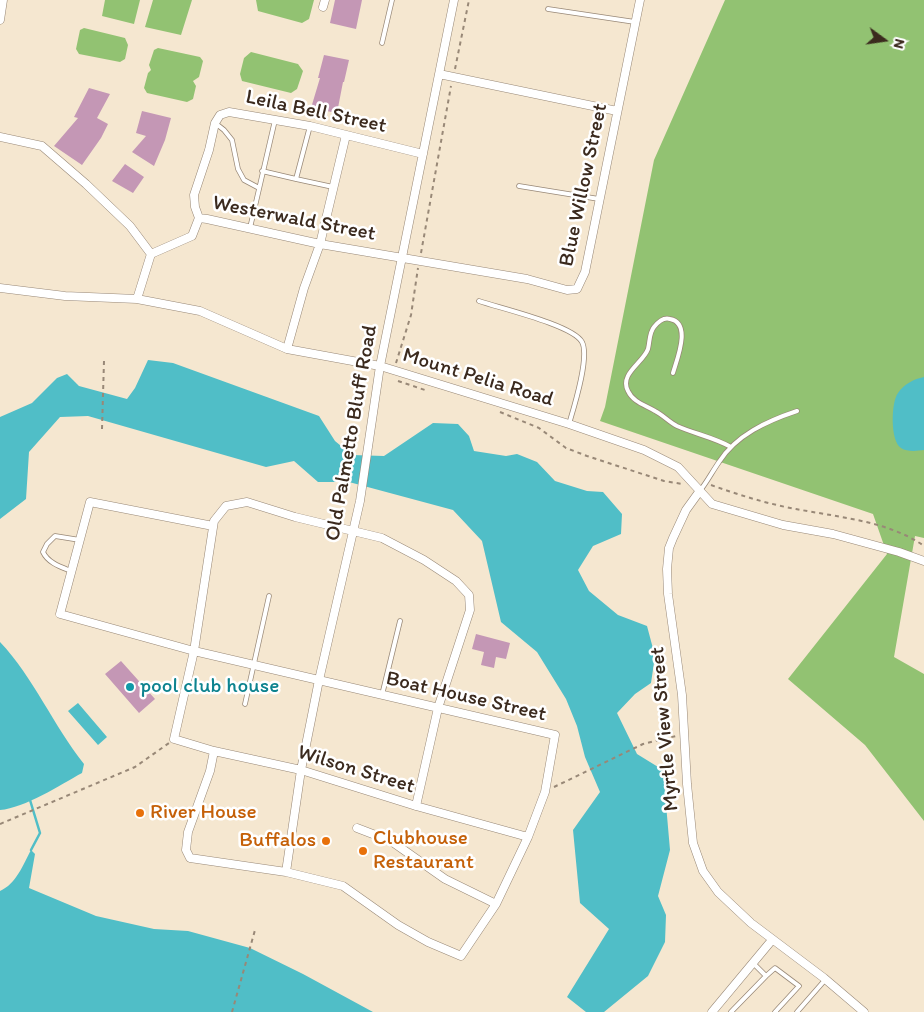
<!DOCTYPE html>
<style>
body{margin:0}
#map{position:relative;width:924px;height:1012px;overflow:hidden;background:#f5e7d0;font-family:Itim,sans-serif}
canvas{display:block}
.north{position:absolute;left:859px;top:15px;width:50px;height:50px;-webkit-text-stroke:4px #fff;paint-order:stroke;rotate:104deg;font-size:14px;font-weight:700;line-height:20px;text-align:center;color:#3b2a1e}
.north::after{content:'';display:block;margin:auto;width:18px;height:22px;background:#3b2a1e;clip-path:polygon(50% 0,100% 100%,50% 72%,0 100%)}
</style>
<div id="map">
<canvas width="924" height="1012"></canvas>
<div class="north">N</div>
</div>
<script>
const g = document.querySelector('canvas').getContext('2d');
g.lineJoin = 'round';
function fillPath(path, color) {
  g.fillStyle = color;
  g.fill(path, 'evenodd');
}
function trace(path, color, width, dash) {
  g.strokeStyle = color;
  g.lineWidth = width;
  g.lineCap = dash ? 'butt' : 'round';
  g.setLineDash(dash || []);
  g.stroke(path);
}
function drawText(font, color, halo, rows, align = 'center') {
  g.font = font + ' Itim,sans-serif';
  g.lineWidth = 5;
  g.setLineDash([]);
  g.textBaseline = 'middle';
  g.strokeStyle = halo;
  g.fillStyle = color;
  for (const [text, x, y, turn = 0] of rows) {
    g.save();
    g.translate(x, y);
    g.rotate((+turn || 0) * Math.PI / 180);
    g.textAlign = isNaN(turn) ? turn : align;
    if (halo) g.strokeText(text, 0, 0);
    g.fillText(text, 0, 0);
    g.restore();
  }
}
fillPath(new Path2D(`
 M105,0H140L134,24L102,16Z
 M153,0H192L181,35L145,27Z
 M256,0H314L309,19L302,23L258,11Z
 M725,0H924V538L915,536L894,657L924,674V821L865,745L788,679L887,554L873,514L600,421L605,407L654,160Z
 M84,28L125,38L128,45L125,59L120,62L79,54L76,49L80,30Z
 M158,48L200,57L203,61L199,77L193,81L196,86L193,99L187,102L147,93L144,88L148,73L151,70L149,65L154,50Z
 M251,52L298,64L303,71L297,89L291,93L242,81L240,74L244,58Z`), '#92c272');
fillPath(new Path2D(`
 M148,360L173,363L319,416L335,441L352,455L384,456L433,423L458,424L469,436L474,451L506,456L517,454L537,462L555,481L587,491L603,492L622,514L621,534L593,546L578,570L589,591L618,615L647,626L655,656L651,683L635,694L617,713L637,754L663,770L670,850L658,896L666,915L665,942L648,976L604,1012H586L567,997L609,929L580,903L573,830L600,792L585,757L577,726L566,699L537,652L501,622L482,541L453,510L349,482H318L294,461L266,467L88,416L60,417L29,452L26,499L0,519V417L32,403L57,378L67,374L79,386L127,399L135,388Z
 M924,377V450C917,451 907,452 901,448C890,441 891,402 898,393C904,384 914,379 924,377Z
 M0,642C34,678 53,725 84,764L82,773C60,785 25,808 0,810Z
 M78,703L107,737L98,745L68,711Z
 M31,850L35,854L29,888L96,916L154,929L188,931L250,948L303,974L373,1012H0V891C16,884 23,865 31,850Z`), '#50bec7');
trace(new Path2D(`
 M30,800L40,833L31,850`), '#50bec7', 2.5);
fillPath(new Path2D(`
 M335,0H362L356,29L330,23Z
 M324,55L349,60L344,82H343L337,113L311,108L320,78H318Z
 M89,88L110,94L97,118L108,124L101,138L82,165L54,146L78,118L74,117Z
 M142,111L171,118L165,140L154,166L132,152L146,136L136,133Z
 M125,164L144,177L133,193L112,181Z
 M476,634L510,643L506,659L496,657L494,668L481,665L484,652L472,649Z
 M121,661L155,699L139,713L105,674Z`), '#c497b5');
const service = new Path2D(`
 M548,9L635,22
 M382,43L392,0
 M215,123L224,130L232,140L238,169L244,180L259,188
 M262,171L296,179L310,126
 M296,179L333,187
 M519,186L599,199
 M250,228L275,120
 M479,301C499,308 573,325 582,342C590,357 574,407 569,424
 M673,373C677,359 692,323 670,319C664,317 658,322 654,327C649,333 650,341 648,349C643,363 619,374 628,391C633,402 645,405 655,411C663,415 669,422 677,426C695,434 713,437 731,447
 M699,492C707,482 712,472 719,462C736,435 767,421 797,411
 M71,571C61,567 48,563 43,552L47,544L55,536L80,540
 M382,695L400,621
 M245,704L269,596
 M753,963L766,976L775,968L799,986L775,1012
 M731,1012L766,976
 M797,1012L825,980`);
const minor = new Path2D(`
 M323,7L325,0
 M0,20L3,0
 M439,74L617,111
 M0,137L42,146L86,184L130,226L151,254
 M199,218L195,207L194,195L209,150L215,123L220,115L229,112L310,126L423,154
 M0,288L65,296L137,299L200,311L287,349L380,366L569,424L644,450L678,467L712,504L783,525L833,534L899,552L924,561
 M137,299L151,254L192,236L199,218L207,219L320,244L527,279L567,290L577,289L585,272L640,0
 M287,349L304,288L320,244L346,135
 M699,492L686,510L673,538L669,548L667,569L668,594L682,695L687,784L693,843L703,871L718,892L751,923L824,978L864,1012
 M213,526L90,502L60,614L194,651L555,735L545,792L528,837L496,904L461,956L428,942L398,925L343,886L286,872L190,858L186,850L188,832L210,771L214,751
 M416,806L438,708L470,610L469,595L456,581L424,560L382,538L295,517L247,502L226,506L214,521L194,651L174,739L214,751L301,770L416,806L528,837
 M357,828L391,841L445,879L496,904
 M286,872L301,770L319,680L360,501L380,366L454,0
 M712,1012L772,940`);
trace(service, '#988877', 5.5);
trace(minor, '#988877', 9);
trace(new Path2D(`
 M455,69L469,0
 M421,253L451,86
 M396,363L411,315L418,268
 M398,381L428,391
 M500,412L539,428L566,448L587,456L664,481L682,484
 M102,429L104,361
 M711,485C739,495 768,504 796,509C837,517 889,521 924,546
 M554,787L643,744L676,736
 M0,824L135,767L169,743
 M232,1012L255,930`), '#988877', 2, [4, 4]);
trace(service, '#fff', 4);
trace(minor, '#fff', 8);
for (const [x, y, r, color] of [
 [130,687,5,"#0f9aa8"],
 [140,813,5,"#e8710a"],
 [326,841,5,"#e8710a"],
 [363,851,5,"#e8710a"]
]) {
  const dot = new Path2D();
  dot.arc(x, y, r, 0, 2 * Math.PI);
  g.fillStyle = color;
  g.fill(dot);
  trace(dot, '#fff', 2);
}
drawText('21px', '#3b2a1e', '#fff', [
 ["Leila Bell Street",316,112,12],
 ["Blue Willow Street",584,185,-78],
 ["Westerwald Street",294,219,11],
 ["Mount Pelia Road",478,378,17],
 ["Old Palmetto Bluff Road",352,433,-80],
 ["Boat House Street",466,697,13],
 ["Myrtle View Street",665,729,-95],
 ["Wilson Street",356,770,17]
]);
drawText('21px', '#0d838f', '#fff', [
 ["pool club house",140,687]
], 'left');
drawText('21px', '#c56008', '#fff', [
 ["River House",150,813],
 ["Clubhouse",373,839],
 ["Restaurant",373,863],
 ["Buffalos",316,841,"right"]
], 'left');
</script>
